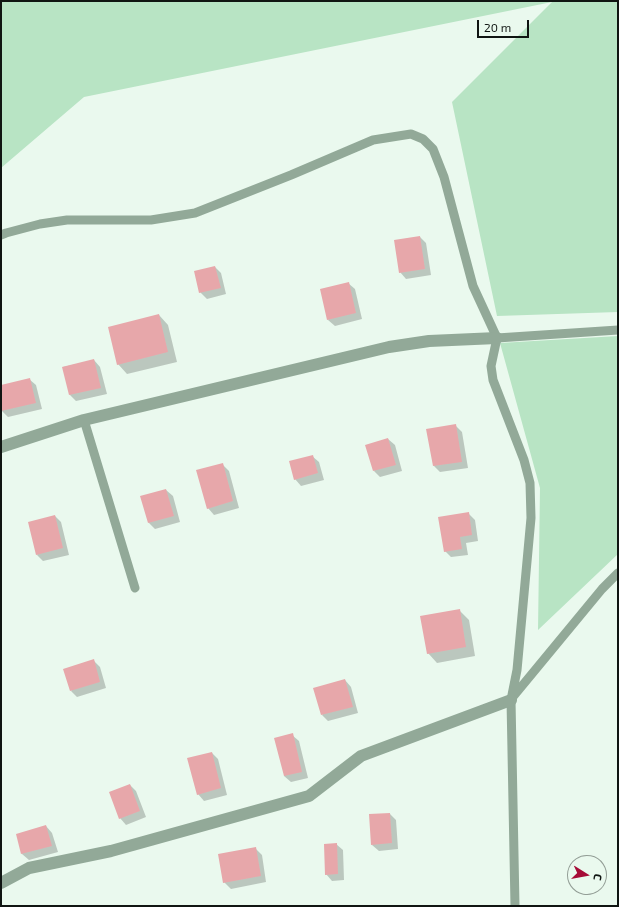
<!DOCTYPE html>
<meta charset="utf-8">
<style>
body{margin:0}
#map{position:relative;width:619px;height:907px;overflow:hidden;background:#eaf9ee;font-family:"Exo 2",sans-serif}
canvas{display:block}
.frame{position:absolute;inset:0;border:2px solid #101512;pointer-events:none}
.north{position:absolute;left:567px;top:855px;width:40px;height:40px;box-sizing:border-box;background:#eaf9ee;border:1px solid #939e96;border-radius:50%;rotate:101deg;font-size:11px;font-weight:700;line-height:16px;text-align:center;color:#101512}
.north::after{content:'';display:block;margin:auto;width:14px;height:18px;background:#a60c37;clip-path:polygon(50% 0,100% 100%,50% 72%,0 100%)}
.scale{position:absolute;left:477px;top:20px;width:52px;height:18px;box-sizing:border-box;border:2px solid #101512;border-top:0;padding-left:5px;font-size:12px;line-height:14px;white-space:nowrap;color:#101512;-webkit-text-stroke:3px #eaf9ee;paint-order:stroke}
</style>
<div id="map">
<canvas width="619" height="907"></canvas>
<div class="frame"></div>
<div class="north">С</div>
<div class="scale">20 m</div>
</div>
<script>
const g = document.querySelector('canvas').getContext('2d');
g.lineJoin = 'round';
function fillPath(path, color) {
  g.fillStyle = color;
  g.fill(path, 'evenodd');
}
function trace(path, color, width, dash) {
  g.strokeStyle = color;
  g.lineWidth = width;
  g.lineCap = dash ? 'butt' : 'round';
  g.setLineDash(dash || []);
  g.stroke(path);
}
fillPath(new Path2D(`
 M1,1H618V312L497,316L452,102L552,2L84,97L1,168Z
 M618,336V554L538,630L540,488L500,343Z`), '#b8e4c4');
fillPath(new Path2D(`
 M420,237L426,243L431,275L406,279L400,272Z
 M215,267L221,273L226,294L207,299L200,292Z
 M348,283L355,289L362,319L335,326L328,320Z
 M159,315L168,325L177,362L127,374L118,364Z
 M94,360L100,367L107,394L76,401L70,395L63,367Z
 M29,379L36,385L42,409L8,417L2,411L1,406V386Z
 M455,425L462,432L468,468L440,472L434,466L428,430Z
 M388,439L395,445L402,471L380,477L374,471Z
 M312,456L319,462L324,480L301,486L295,479Z
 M222,464L229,471L239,508L214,515L208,508Z
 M166,490L173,496L180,522L155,529L149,523L141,497Z
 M468,513L475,520L478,541L466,543L468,555L451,557L445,551Z
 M55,516L61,522L69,555L43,561L37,555Z
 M459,610L469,620L475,656L437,663L428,653Z
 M93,660L100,667L106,688L77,697L71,691Z
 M345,680L351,687L358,713L328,721L322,715Z
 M292,735L299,741L308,778L291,782L284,776Z
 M212,753L218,759L227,795L204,801L198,794Z
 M130,785L136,791L146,817L126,825L120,818Z
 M390,814L396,820L398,849L379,851L372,845Z
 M46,826L52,833L58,852L29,860L22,854L17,835Z
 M336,844L343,850L344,880L332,881L326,874Z
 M255,848L262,855L266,882L231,889L224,882Z`), '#0003');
fillPath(new Path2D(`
 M420,236L425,269L399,273L394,240Z
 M215,266L221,288L199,293L194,271Z
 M349,282L356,313L327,320L320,289Z
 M159,314L168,352L117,365L108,327Z
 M94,359L101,388L69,395L62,367Z
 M30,378L36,403L1,411V385Z
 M456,424L462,462L433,466L426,429Z
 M388,438L396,465L373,471L365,445Z
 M313,455L318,473L294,480L289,461Z
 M223,463L233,501L207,509L196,470Z
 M166,489L174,516L148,523L140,496Z
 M469,512L472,535L460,537L462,549L444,552L438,517Z
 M55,515L63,548L36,555L28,522Z
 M460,609L466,647L427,654L420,616Z
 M94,659L100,682L70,691L63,669Z
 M345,679L353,707L321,715L313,688Z
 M293,733L302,772L284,776L274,738Z
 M212,752L221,788L197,795L187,758Z
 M130,784L140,811L119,819L109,792Z
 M390,813L392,843L371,845L369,814Z
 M46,825L52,846L21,854L16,834Z
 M337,843L338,874L325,875L324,844Z
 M256,847L261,876L223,883L218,854Z`), '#e7a7aa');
trace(new Path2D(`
 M1,235L6,233L40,224L67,220H151L195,213L291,175L373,140L411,134L423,139L433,149L444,177L473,286L497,338L491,366L493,380L524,460L530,483L531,518L517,670L511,700L515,906
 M497,338L618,330
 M84,420L135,588
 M512,698L602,589L618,573`), '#92a998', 9);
trace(new Path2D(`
 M1,447L84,420L389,347L429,341L497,338
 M1,883L29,868L111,851L309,796L361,756L511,700`), '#92a998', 12);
</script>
